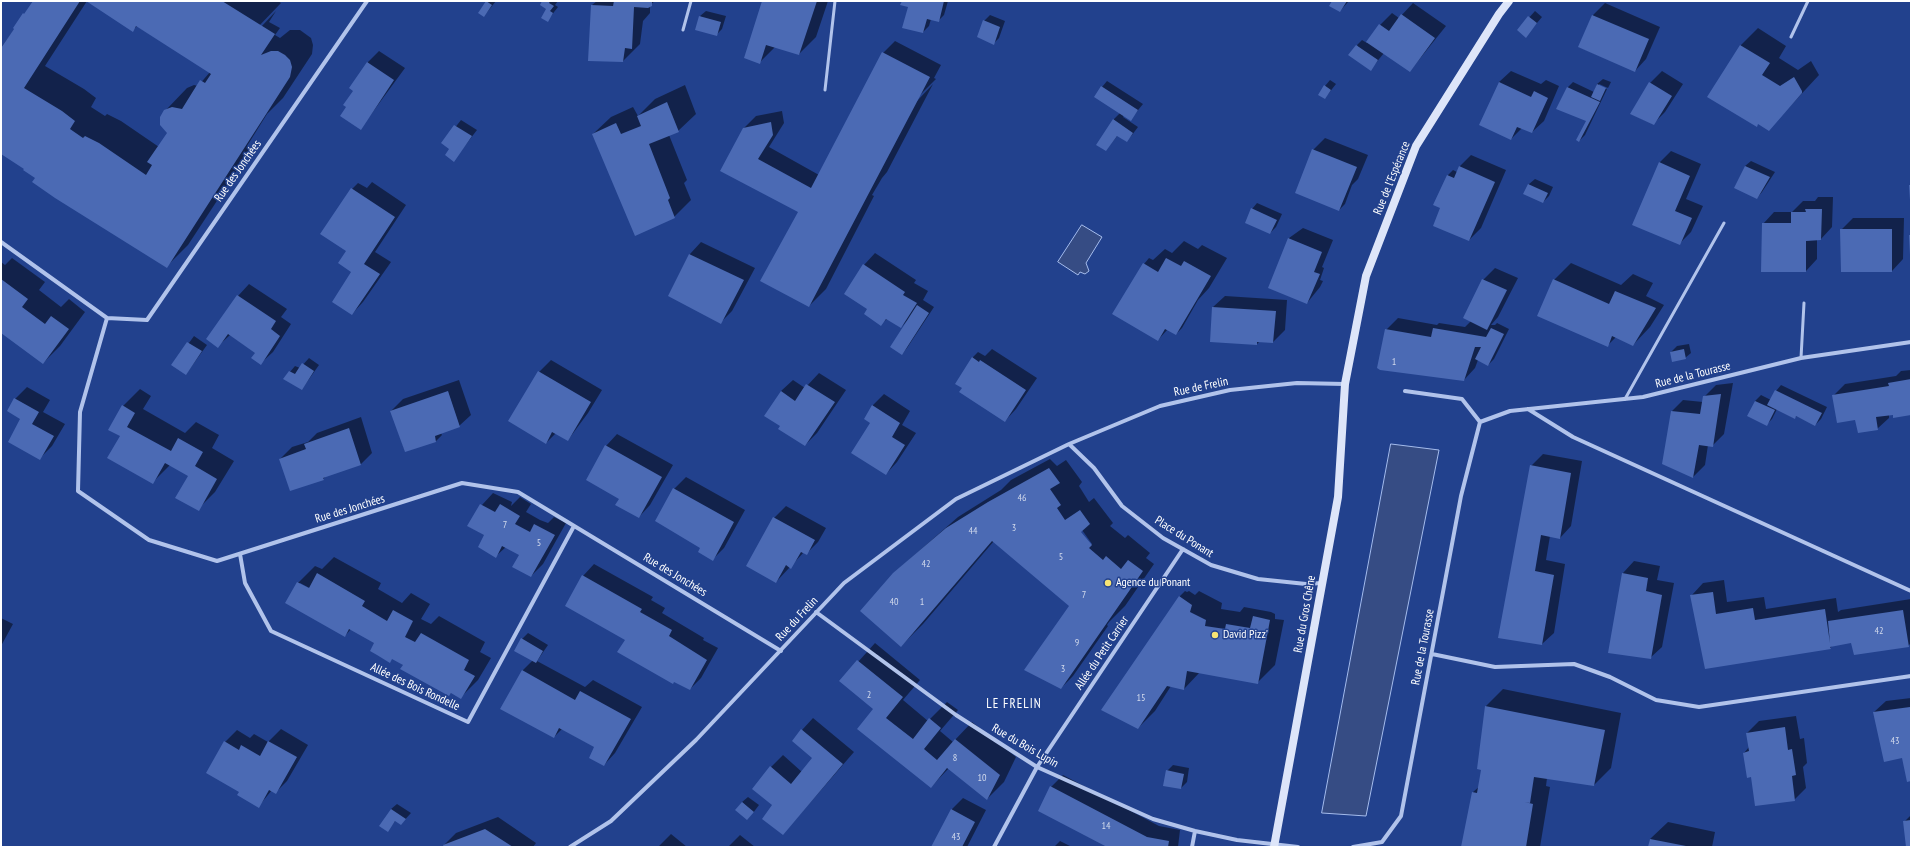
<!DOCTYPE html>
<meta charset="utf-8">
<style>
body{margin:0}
#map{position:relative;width:1912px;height:848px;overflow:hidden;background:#22418d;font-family:"PT Sans Narrow",sans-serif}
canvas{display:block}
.frame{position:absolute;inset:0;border:2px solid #fff;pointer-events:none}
</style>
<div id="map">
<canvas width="1912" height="848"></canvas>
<div class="frame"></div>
</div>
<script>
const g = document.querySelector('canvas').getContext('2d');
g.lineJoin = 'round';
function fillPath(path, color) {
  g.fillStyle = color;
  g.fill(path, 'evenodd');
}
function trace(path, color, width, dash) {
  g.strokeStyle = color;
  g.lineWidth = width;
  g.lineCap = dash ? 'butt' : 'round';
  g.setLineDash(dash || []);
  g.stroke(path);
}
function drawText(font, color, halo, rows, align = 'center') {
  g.font = font + ' "PT Sans Narrow",sans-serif';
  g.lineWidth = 3;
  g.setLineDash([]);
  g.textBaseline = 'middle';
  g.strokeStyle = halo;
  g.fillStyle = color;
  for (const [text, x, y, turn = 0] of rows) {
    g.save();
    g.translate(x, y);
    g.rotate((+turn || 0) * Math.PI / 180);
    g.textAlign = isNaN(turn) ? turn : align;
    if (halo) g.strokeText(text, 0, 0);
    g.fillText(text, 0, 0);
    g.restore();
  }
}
const water = new Path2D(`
 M1082,225L1102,237L1086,263L1089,271L1085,274L1080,272L1078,275L1058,262Z
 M1391,444L1439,450L1366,816L1322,813Z`);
fillPath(water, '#364c84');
trace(water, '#a5bcec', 1);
fillPath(new Path2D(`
 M34,1H87L45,66L84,89L96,98L91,107L105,116L107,114L121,121L159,147L168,133L165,111L187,88L194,85L198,86L210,72L137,26L133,30L87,1H278L281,3L258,27H261L276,11L269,22L280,28L275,35L280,38L290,30H300L311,38L313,45L312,54L283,98L267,114L247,146L251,149L188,245L166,267L26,168L1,153V48Z
 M487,1H496L484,16L479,12Z
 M543,1H558L555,5L558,7L547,21L548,9Z
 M597,1H655L650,5V13L643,21L640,44L623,61L592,5Z
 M762,1H828L816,37L799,54L775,47L760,62Z
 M903,1H948L944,15L938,21L931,19L929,26L923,32L910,6Z
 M1333,1H1349L1340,11Z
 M1413,3L1446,26L1410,71L1384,53L1371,69L1357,45L1362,40L1367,43L1380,25L1392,13L1399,18Z
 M1605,3L1660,27L1646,59L1635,71L1579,47L1593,15Z
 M706,11L726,16L722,29L716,35L700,16Z
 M1535,11L1542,17L1526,36L1518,30Z
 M990,15L1005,21L999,38L994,43L984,21Z
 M1758,28L1786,46L1779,58L1798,70L1811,61L1819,75L1769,129L1709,97L1741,45Z
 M895,41L941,65L934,78L936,79L915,100L917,101L933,84L887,172L882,178L872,195L874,196L826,289L809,306L801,208L722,170L744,128L756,116L782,111L784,123L769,147L819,175L883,53Z
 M379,51L405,68L361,128L355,91L351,88L368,62Z
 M1511,71L1541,84L1546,80L1559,86L1544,121L1532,132L1522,128L1511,139L1499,82Z
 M1662,71L1683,84L1665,112L1653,124L1631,114L1650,83Z
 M1603,79L1611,82L1608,88L1599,84V86L1607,89L1585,135L1579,141L1587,121L1567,88L1573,82L1594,92L1597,84Z
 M1330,80L1336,84L1325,98V86Z
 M1107,81L1143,104L1130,120L1124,115L1123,117L1138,127L1132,135L1126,141L1118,135L1106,150L1113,120L1120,113L1102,87Z
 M685,85L696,114L678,131L669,135L687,180L684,183L691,200L674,217L593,134L611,117L633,107L638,116L655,99Z
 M461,120L477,130L454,160L451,148L443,143Z
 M1325,138L1368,155L1358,179L1352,185L1345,204L1339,210L1313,150Z
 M1671,151L1701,164L1686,199L1703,206L1691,232L1679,244L1659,163Z
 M1471,155L1506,170L1481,228L1469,240L1443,204L1448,175L1453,170L1457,172L1460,166Z
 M1751,161L1775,172L1762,192L1757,198L1745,166Z
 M1535,179L1553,187L1549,196L1543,202L1525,193L1529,184Z
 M372,182L406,205L375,252L391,262L363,302L352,314L355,268L348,251L352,189L358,183L367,188Z
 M1818,197H1833L1832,227L1821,239H1817V259L1806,271L1763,224L1774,212H1792L1803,201H1815Z
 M1257,203L1282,214L1276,227L1270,233L1252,209Z
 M1853,218H1904L1903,259L1892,271L1841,230Z
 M1303,228L1333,240L1322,267L1324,268L1320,280L1323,281L1320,287L1307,303L1269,287L1289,238Z
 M1184,241L1198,249L1202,245L1227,258L1209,288L1198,300L1182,328L1176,334L1168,329L1158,340L1144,264L1149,258L1153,260L1165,249L1172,253Z
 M701,242L755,268L732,311L720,323L670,295L690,254Z
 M875,253L916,280L914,283L928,291L923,300L934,307L907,348L902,354L907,321L901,327L887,319L881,324L868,309L864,265Z
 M12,258L45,282L39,290L61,307L69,299L85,312L60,346L43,363L1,332V262L5,265Z
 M1571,263L1621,285L1633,274L1653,283L1646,296L1664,305L1650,327L1633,345L1616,337L1607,346L1554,280Z
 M1495,268L1518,278L1498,317L1491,325H1495L1497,323L1509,329L1494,359L1488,365L1478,360L1475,368L1464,380L1386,330L1398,318L1437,325L1439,323L1465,327L1471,321L1483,280Z
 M249,284L287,309L281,317L291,324L273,352L261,363L256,353L230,335L218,346L238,296Z
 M1225,296L1287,300L1285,330L1273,342L1260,341L1257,344L1213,307Z
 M194,336L207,345L186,374L173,365Z
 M1689,344L1691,353L1685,358L1671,352L1677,346Z
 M992,349L1037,378L1016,409L1005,421L965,385L972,358L978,352L985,356Z
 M309,358L319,365L302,389L284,379L295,366L300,368Z
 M551,360L602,390L588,413L568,440L556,433L546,443L539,372Z
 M1911,370V414L1889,415V418L1877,429L1856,419L1833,396L1845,384L1896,376L1901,371Z
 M819,373L846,390L817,433L805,445L781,426V391L793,380L805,388Z
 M459,380L471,415L459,426L441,433L442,435L436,441L405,451L391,411L403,399Z
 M1733,383L1724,434L1712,446L1708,445L1705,465L1693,477L1672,411L1683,400L1703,402L1704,397L1716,385Z
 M1781,385L1827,407L1821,419L1815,425L1796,416L1794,418L1777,409L1772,419L1766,425L1755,401L1761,395L1771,400L1776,391Z
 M27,387L50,400L43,412L65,424L52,446L40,458L22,418L15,399Z
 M140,389L151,396L143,409L185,433L196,422L219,435L212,448L234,461L215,492L198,509L190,476L170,465L153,482L121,436L123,406Z
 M884,394L910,411L902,425L916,433L897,462L886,474L871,422L872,406Z
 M361,417L372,453L361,464L326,476L323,479L280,459L292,447L308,442L317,433Z
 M617,434L673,465L650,505L639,517L620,498L606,446Z
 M1543,454L1582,461L1571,526L1560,538L1550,536L1546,560L1565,564L1554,633L1542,644L1499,637L1531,466Z
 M1050,459L1057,466L1066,460L1082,482L1079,486L1089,502L1094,498L1113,523L1110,526L1125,538L1128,535L1150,553L1146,558L1154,564L1125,606L1109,622L1107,625L1108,626L1073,676L1061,688L1071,605L994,541L923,624L901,646L894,573L958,517L1001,490L1011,480ZM1082,530L1092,544L1090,545L1080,532Z
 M686,477L745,510L724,548L713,559L702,547L674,489Z
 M493,493L512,502L511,506L520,497L531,504L526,512L540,520L548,523L554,517L566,523L543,564L531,576L520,555L506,547L496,556L485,535L468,526L482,505Z
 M786,506L826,528L818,542L807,553L804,552L776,582L774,518Z
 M334,557L381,583L378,589L402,603L411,593L430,604L421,619L431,624L439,616L485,642L480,652L491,658L478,680L461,697L452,692L449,695L393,658L375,643L351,629L345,636L298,583L315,566L322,569ZM300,583L313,590L299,584Z
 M1634,561L1660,566L1657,580L1674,583L1662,647L1650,658L1609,652L1623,573Z
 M594,564L653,597L651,600L665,608L662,613L704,638L703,640L718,648L701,678L690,689L626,639L583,576Z
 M1724,580L1727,602L1764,597L1766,609L1836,598L1838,612L1841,610L1911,599V643L1908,646L1852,642L1833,645L1830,648L1706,668L1692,595L1703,583Z
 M1185,591L1187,592L1189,591L1195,595L1199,591L1222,603L1221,609L1240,612L1244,607L1271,612L1275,614V619L1284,620L1275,665L1257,683L1200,672L1184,689L1171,686L1155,711L1138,728L1179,597Z
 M1,618L13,624L1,646Z
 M528,633L548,645L537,661L585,687L593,680L642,707L615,753L604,765L595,747L562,729L554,737L522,671L533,660L522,639Z
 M875,643L920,680L903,700L928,721L947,702L958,710L940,731L953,742L972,722L1016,757L1004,782L987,799L949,768L931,787L875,709L841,681Z
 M1503,689L1621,713L1611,768L1594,785L1547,778L1546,786L1550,787L1540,847H1462L1473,792L1480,786L1482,769L1478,768L1486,706Z
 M1911,698V780L1908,781L1903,757L1874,712L1886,701Z
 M1796,716L1800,739L1804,738L1807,763L1803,767L1806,788L1794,800L1744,753L1749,747L1747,733L1759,721Z
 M813,718L854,752L783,834L771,767L783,755L802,772L814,758L802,730Z
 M281,729L308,745L287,781L276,792L272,790L258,807L240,792L225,742L237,730L250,738L254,734L268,742Z
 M1173,765L1189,768L1187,782L1181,788L1167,771Z
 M1063,775L1159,826L1180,830L1178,847H1109L1051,787Z
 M748,797L759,805L753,813L742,802Z
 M963,798L986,810L967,847H932L952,809Z
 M397,804L411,813L401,824L396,820L387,831L391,809Z
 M1911,815V847H1907L1904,822Z
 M498,817L536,843L533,847H445L444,845L456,833Z
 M1668,822L1715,832L1712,847H1649L1650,839Z
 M671,834L687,847H658Z
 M740,835L755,847H728Z
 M1060,841L1072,847H1054Z`), '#0007');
fillPath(new Path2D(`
 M33,1H80L24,88L62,111L75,121L70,129L83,138L85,136L99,143L146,175L152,165L147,162L167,133L160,125V117L164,110L172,107L182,109L200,80L205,83L211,74L136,26L133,32L86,1H222L275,34L261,55L271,51H278L285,55L290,60L292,67L290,77L167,268L55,198L32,182L35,178L23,170L24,169L1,154V48L14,29L13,28L23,13L24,14Z
 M486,1L492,5L484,17L478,13Z
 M542,1H550L549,3L554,6L550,11L553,13L548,22L541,18L546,9L540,5Z
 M614,1H652V6L648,8L634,7L632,49L625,48L623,62L588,61L591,5L613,6Z
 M762,1H817L799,55L766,45L760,64L744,58Z
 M902,1H944L939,22L927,19L923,33L902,28L908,7L900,5Z
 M1332,1H1347L1340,12L1329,6Z
 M1401,14L1435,38L1410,72L1366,42L1379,24L1389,31Z
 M1592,15L1649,39L1635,72L1578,47Z
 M699,16L721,22L717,36L695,30Z
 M1528,16L1537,23L1526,38L1517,30Z
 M983,20L1000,27L994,45L977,37Z
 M1356,45L1378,60L1371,71L1348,55Z
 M1740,45L1770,63L1762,75L1780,86L1794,77L1802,91V93L1769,131L1758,124L1757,127L1707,97Z
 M882,52L930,77L809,307L760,281L798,212L720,171L743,128L771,122L773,135L758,159L811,188Z
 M367,62L394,80L361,130L340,116L346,107L343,105L353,91L349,88Z
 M1499,82L1531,97L1534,91L1548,98L1532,133L1517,127L1511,140L1479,125Z
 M1649,82L1672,96L1654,125L1630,114Z
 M1597,84L1606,88L1600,101L1591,97Z
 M1324,85L1331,90L1325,99L1318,95Z
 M1101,86L1138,110L1131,121L1094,97Z
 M1567,87L1600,102L1579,142L1576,140L1586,121L1556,109Z
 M667,102L679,132L649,144L670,198L668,200L675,218L635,236L592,134L616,123L621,134L641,126L637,116Z
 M1113,119L1133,133L1127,142L1117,136L1106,151L1096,145Z
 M454,125L472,136L454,162L445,155L449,149L441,143Z
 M1312,149L1357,167L1339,211L1295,193Z
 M1659,162L1690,176L1675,211L1692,218L1680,245L1632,225Z
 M1459,166L1495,182L1469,241L1433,226L1440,208L1433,205L1447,175L1454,178Z
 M1745,166L1770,177L1757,199L1734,188Z
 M1528,184L1548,193L1543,203L1523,194Z
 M1909,185H1911V200H1910Z
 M351,188L395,217L364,264L380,274L352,315L332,302L351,272L338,263L346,251L320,234Z
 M1251,208L1277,220L1270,234L1245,223Z
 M1805,209H1822L1821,240L1806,241V272H1761L1762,223H1791V212H1806Z
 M1840,229H1892V272H1841Z
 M1909,235H1911V255H1910Z
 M1288,238L1322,252L1314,272L1320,274L1307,304L1268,288Z
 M689,254L744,280L721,324L668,296Z
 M1166,258L1181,266L1184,261L1211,276L1176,335L1165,329L1158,341L1112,314L1143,263L1158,272Z
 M863,264L905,292L903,295L917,303L901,328L886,319L881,326L864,314L867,309L844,294Z
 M1,279L28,299L22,307L45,324L51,316L69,329L43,364L1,333Z
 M1482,279L1507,290L1487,330L1463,318Z
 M1553,279L1609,304L1615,291L1656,308L1633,346L1612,336L1608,347L1537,316Z
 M237,295L276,321L271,329L280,336L261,365L251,358L255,353L228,334L218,348L206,339Z
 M917,305L929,313L902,355L890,347Z
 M1212,307L1276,311L1273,343L1257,342V345L1210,342Z
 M1433,328L1486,337L1491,328L1504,334L1488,366L1475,359L1481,347H1475L1464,381L1380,370L1377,368L1385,329L1431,337Z
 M187,342L202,351L186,375L171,365Z
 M1684,349L1686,359L1672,362L1670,352Z
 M972,357L979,362L980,360L1026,390L1005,422L959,392L962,388L955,384Z
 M302,363L314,371L302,390L283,379L289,371L295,374Z
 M538,371L591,402L568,441L552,432L546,444L508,421Z
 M1911,379V415L1893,418V415L1876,417L1878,430L1858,433L1855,420L1837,423L1832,395L1889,386L1888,383Z
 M806,384L835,402L805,446L778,429L780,426L764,416L781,391L795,401Z
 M1775,390L1822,413L1815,426L1796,416L1795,419L1767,405Z
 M448,391L460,427L435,436L436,442L405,452L390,411Z
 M1721,394L1713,447L1699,445L1693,478L1662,464L1671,411L1700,414L1703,396Z
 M14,398L39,412L32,424L54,436L40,460L8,442L20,419L7,411Z
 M1755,401L1775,410L1767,426L1747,416Z
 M122,405L135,413L127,427L171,451L178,438L203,452L195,466L217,479L199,511L175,498L188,476L165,463L153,484L107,458L120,436L108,430Z
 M872,405L900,423L892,437L905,445L886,475L851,453L870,423L864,419Z
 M349,428L361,465L323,478L324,480L290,491L279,459L306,449L304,444Z
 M605,445L662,477L639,518L615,505L619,499L586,480Z
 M1530,465L1571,473L1560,539L1541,535L1535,571L1554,575L1542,645L1498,638Z
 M1049,468L1060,483L1050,489L1061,505L1057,508L1065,520L1080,510L1090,524L1081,532L1092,545L1089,548L1103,560L1106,556L1121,569L1128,560L1143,571L1061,689L1024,670L1069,606L992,541L901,647L860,611L893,573L946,528L988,502Z
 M673,488L734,522L713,561L698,552L700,548L655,521Z
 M480,504L495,512L500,504L520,516L515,524L530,532L534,524L555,535L531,577L512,567L519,555L502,546L496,558L478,547L484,535L467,526Z
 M773,517L815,540L807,555L801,552L791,569L786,565L776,583L746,566Z
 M317,573L365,601L362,606L387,621L393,610L413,621L405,637L415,642L421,633L469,660L464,670L475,676L461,699L451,693L449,696L400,669L403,665L392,659L390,663L377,655L370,651L374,643L349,629L345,637L285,603L297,582L309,588Z
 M1622,573L1648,578L1646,591L1662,595L1651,659L1608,653Z
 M582,575L642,609L640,612L672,630L669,636L707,660L690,690L674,682L673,684L617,652L625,640L565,606Z
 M1713,592L1716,614L1753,608L1755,620L1825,609L1830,643L1828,621L1903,610L1909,647L1854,655L1851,643L1830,647L1831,649L1705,669L1690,595Z
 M1179,596L1192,605L1190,612L1206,620L1205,626L1225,629L1226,624L1250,628L1253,616L1270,620L1258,684L1187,671L1184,690L1167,686L1138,729L1101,710Z
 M521,638L543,651L536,663L514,651Z
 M857,660L903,697L886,718L913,739L929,718L941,728L924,749L937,760L955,739L1000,775L987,800L947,768L931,788L857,729L873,709L839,681Z
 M522,670L575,700L580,691L631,719L604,766L589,758L594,747L559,728L554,738L500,709Z
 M1485,706L1605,730L1594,786L1534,777L1530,803L1525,802L1533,804L1526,847H1461L1472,792L1477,793L1481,770L1477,769Z
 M1910,707L1911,781L1907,782L1902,758L1884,762L1873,712Z
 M1785,727L1788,750L1792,749L1796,775L1792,776L1795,801L1755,806L1751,777L1747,778L1743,753L1749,751L1746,733Z
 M801,729L843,764L783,835L762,819L772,805L752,789L770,766L791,784L812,758L792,741Z
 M224,741L239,750L241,745L260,756L268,741L297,757L276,794L269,790L259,808L237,795L239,792L206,773Z
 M1166,770L1184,774L1181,789L1163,786Z
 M1050,786L1147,837L1169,841L1168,847H1107L1038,811Z
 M742,802L754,812L747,820L735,810Z
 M391,809L406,819L401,825L395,821L388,832L379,826Z
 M951,809L975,822L962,847H931Z
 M1911,820V847H1906L1903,821Z
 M485,829L513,847H444L443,845Z
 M1650,839L1686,846V847H1648Z`), '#4b6ab4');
trace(new Path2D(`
 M683,30L691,1
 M1791,37L1808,1
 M825,90L835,1
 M1801,358L1804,303
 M1625,399L1724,223`), '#b1c3eb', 3);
trace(new Path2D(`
 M1,242L107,318L147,320L367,1
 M107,318L80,412L78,491L149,540L217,561L462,483L518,492L781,651
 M1405,391L1462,399L1480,422
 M1528,409L1573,437L1911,591
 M1480,422L1510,411L1643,397L1801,358L1911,342
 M1069,444L1094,468L1122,506L1163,538L1211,565L1258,579L1306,584L1322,583
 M240,554L245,583L271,631L468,722L574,526
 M816,612L956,715L1037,767L1153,819L1195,831L1237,840L1298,847
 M1432,654L1495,667L1574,664L1610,677L1656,700L1699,707L1911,676
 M570,847L611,821L696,740L844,583L956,499L1069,444L1160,406L1230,390L1297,383L1345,384
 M994,847L1037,767L1183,549
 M1192,847L1195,831
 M1353,847L1382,842L1401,816L1461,496L1480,422`), '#b1c3eb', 4);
trace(new Path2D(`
 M1274,847L1338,497L1345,384L1366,276L1416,146L1499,14L1509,1`), '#dde5f9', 8);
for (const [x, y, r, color] of [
 [1108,583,4,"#f7e474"],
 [1215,635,4,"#f7e474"]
]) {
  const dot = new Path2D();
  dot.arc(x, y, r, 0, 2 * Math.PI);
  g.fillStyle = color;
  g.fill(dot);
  trace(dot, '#22418d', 1.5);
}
drawText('10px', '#d2daec', null, [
 ["1",1394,362],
 ["46",1022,498],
 ["7",505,525],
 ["3",1014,528],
 ["44",973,531],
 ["5",539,543],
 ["5",1061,557],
 ["42",926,564],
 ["7",1084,595],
 ["40",894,602],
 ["1",922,602],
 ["42",1879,631],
 ["9",1077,643],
 ["3",1063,669],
 ["2",869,695],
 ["15",1141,698],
 ["43",1895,741],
 ["8",955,758],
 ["10",982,778],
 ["14",1106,826],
 ["43",956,837]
]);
drawText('12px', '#fff', '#22418d', [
 ["Rue des Jonchées",238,171,-55],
 ["Rue de l'Espérance",1392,178,-68],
 ["Rue de la Tourasse",1693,375,-14],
 ["Rue de Frelin",1201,387,-12],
 ["Rue des Jonchées",350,509,-17],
 ["Place du Ponant",1184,537,32],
 ["Rue des Jonchées",675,575,31],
 ["Rue du Gros Chêne",1305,614,-80],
 ["Rue du Frelin",797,619,-47],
 ["Rue de la Tourasse",1423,647,-79],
 ["Allée du Petit Carrier",1102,653,-56],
 ["Allée des Bois Rondelle",415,687,25],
 ["Rue du Bois Lupin",1025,746,30]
]);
drawText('12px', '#fff', '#22418d', [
 ["Agence du Ponant",1116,583],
 ["David Pizz'",1223,635]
], 'left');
g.letterSpacing = '1px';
drawText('13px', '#fff', '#22418d', [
 ["LE FRELIN",1014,704]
]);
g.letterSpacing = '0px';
</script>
